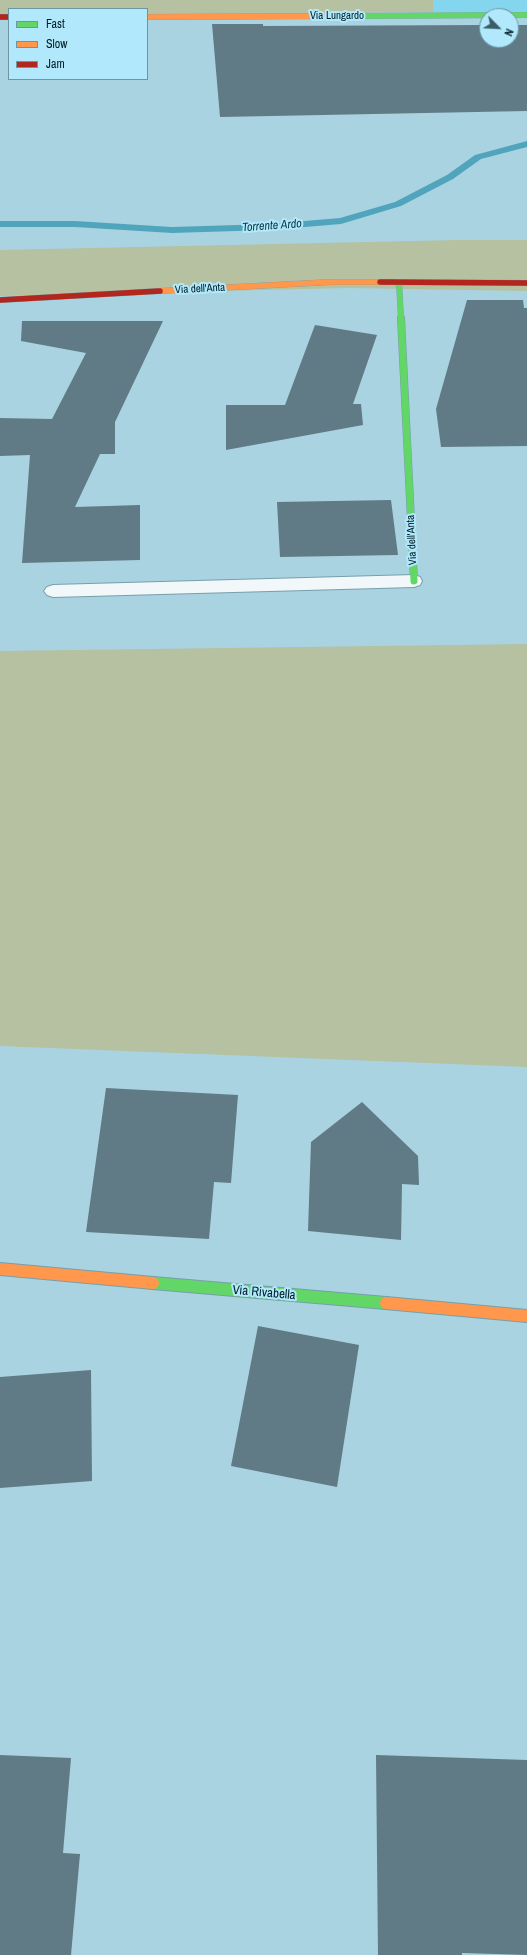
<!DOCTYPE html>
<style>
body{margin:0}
#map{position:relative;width:527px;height:1955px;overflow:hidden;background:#a9d3e1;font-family:"Archivo Narrow",sans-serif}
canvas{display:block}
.legend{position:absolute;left:8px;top:8px;width:140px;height:72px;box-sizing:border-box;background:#b1e8fb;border:1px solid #6a97a6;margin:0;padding:5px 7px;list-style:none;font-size:12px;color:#001e27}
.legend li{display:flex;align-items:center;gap:8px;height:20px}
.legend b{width:20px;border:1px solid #6a97a6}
.north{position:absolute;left:479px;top:8px;width:40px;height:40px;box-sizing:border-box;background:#b1e8fb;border:1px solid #6a97a6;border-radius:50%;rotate:114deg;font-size:11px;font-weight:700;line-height:16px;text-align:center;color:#001e27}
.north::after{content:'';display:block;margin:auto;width:14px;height:18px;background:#3b5d68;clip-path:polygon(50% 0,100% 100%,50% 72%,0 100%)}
</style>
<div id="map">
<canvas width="527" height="1955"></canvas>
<ul class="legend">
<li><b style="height:5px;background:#63d668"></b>Fast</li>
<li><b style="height:5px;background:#ff974d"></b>Slow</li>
<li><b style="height:5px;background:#b3261e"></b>Jam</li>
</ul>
<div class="north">N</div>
</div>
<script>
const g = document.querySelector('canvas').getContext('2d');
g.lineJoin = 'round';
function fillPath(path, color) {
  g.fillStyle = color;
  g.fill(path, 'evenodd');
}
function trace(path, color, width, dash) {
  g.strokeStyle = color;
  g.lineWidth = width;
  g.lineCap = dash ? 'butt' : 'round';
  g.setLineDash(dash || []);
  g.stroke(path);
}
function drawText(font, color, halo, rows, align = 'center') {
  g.font = font + ' "Archivo Narrow",sans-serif';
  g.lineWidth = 4;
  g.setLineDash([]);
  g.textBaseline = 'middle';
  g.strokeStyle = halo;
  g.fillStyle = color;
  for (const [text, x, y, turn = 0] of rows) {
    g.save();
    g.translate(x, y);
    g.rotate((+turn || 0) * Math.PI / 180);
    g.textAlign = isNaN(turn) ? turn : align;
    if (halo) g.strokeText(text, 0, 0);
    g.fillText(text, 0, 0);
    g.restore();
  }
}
fillPath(new Path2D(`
 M433,0H527V13L433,12Z`), '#84d5ee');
fillPath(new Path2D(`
 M0,0H433V12L147,15V9H9V16H0Z
 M459,240H527V291L349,288L0,296V250Z
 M527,644V1067L0,1046V651Z`), '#b5c1a0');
fillPath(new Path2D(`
 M527,141V147L481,159L453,179L401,206L341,224L269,230L172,233L75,227H0V221H75L172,227L269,224L340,218L395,202L447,175L475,155Z`), '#50a5bd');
fillPath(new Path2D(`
 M212,24H263V26L487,25V40H511V25H527V111L220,117Z
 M467,300H523L524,308H527V446L441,447L436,409Z
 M22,321H163L115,422V454H100L75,507L140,505V560L22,563L30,455L0,456V418L52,419L86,353L21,341Z
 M315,325L377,335L353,404H361L363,425L226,450V405H285Z
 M391,500L398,555L280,557L277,502Z
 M106,1088L238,1095L231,1183L214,1182L209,1239L86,1232Z
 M362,1102L418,1156L419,1185L402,1184L401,1240L308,1231L311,1142Z
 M258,1326L359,1345L337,1487L231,1466Z
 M91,1370L92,1481L0,1488V1377Z
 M0,1755L71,1758L63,1853L80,1854L71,1955H0Z
 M376,1755L527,1760V1955L462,1953V1955H378Z`), '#607a86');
const lane = new Path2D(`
 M414,575L420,577L422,581L420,585L414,587L53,597L47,595L44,591L47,587L53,585Z`);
const fastFar2 = new Path2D(`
 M347,16L527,15
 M399,282L401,319`);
const fastFar1 = new Path2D(`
 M401,318L414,581`);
const fast = new Path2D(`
 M153,1283L386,1303`);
const slowFar1 = new Path2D(`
 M147,17L347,16
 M160,291L331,282H380`);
const slow = new Path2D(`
 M0,1269L153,1283
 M386,1303L527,1316`);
const jam = new Path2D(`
 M0,17H9
 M380,282L527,283
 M0,300L160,291`);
trace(lane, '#779fab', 2);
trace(fastFar2, '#779fab', 6);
trace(fastFar1, '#779fab', 8);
trace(fast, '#779fab', 14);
trace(slowFar1, '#779fab', 6);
trace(slow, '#779fab', 14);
trace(jam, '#779fab', 6);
fillPath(lane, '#f2f8fa');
trace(fastFar2, '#63d668', 5.5);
trace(fastFar1, '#63d668', 7);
trace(fast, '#63d668', 12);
trace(slowFar1, '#ff974d', 5.5);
trace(slow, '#ff974d', 12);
trace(jam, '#b3261e', 5.5);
drawText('11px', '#001e27', '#b1e8fb', [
 ["Via Lungardo",337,16],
 ["Via dell'Anta",200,289,-3],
 ["Via dell'Anta",412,540,-93]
]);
drawText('italic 12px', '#083643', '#b1e8fb', [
 ["Torrente Ardo",272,226,-4]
]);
drawText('13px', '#001e27', '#b1e8fb', [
 ["Via Rivabella",264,1293,5]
]);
</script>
